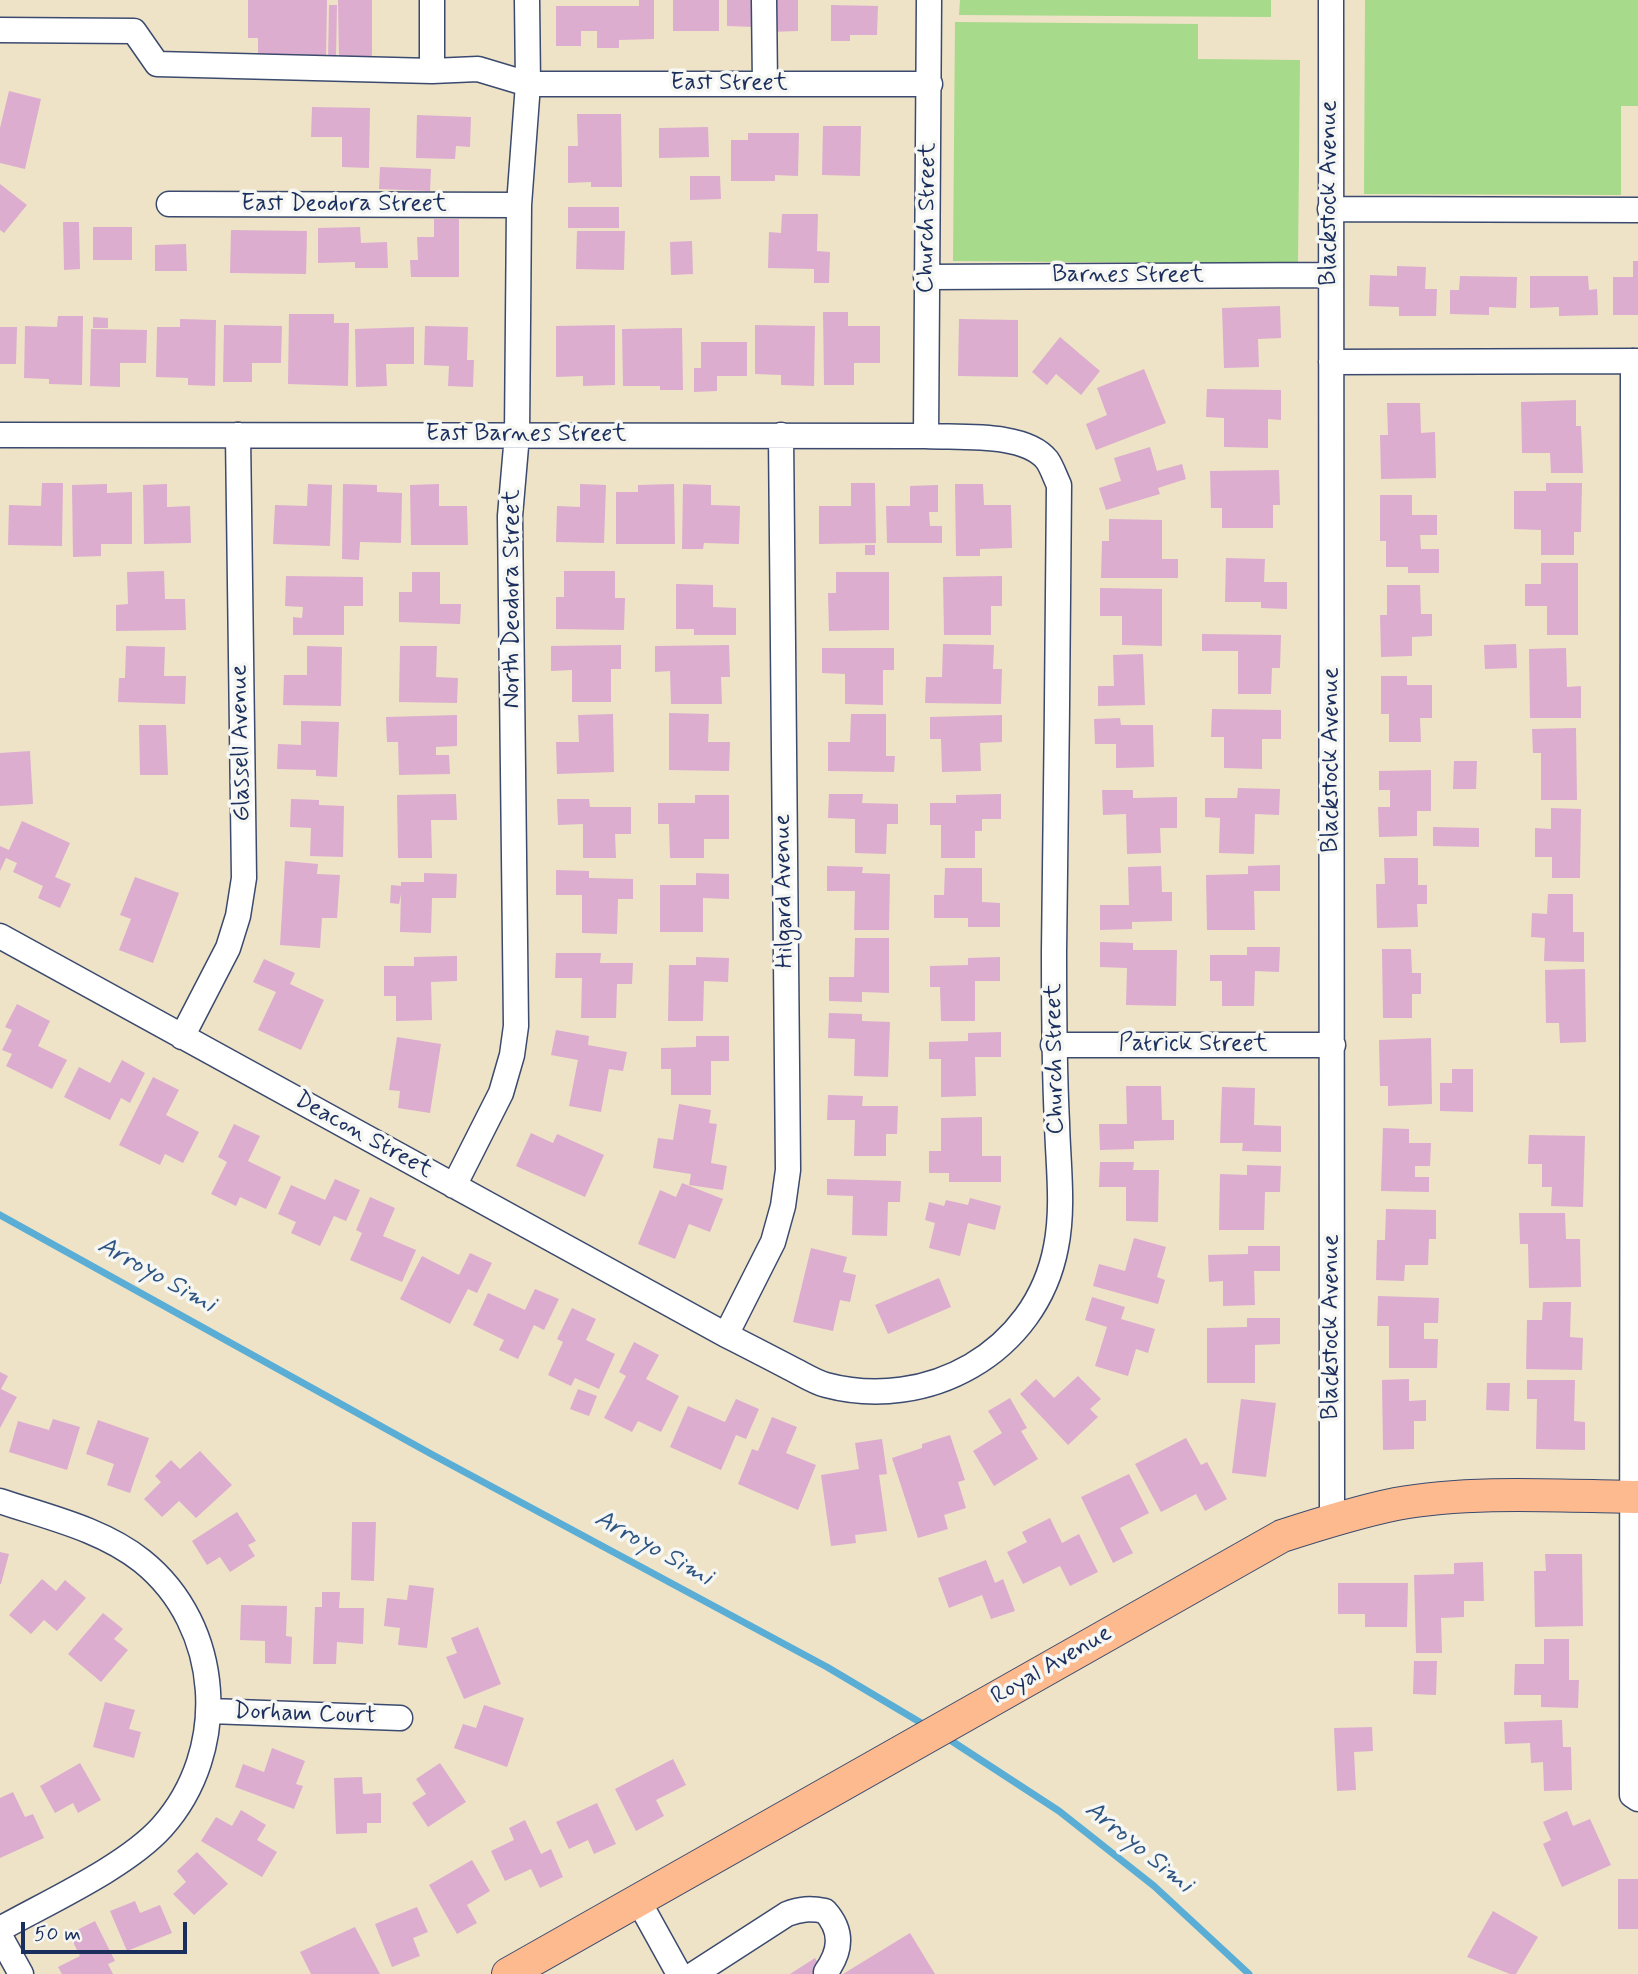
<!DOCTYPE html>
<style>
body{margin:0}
#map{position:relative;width:1638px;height:1974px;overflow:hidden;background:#eee3c7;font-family:Mynerve,sans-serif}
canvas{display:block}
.scale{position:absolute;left:21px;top:1922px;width:166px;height:32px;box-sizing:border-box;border:4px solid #1b2f5e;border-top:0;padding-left:9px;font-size:21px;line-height:24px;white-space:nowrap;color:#1b2f5e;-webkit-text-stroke:5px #f6f6f2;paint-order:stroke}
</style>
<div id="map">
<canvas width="1638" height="1974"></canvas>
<div class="scale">50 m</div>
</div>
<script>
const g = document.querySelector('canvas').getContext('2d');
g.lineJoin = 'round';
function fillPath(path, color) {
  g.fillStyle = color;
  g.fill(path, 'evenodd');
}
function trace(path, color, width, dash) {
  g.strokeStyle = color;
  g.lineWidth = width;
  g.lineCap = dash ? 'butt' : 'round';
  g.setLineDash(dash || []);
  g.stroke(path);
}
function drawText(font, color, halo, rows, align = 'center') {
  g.font = font + ' Mynerve,sans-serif';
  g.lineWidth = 7;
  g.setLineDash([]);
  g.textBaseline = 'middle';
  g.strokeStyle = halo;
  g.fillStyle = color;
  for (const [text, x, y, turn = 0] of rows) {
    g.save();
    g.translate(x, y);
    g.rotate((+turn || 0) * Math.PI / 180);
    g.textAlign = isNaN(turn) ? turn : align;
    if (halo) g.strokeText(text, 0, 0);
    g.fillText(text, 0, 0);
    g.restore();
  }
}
fillPath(new Path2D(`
 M960,0H1271V17L959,15Z
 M1365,0H1638V106H1621V195L1364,194Z
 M955,22L1198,24V59L1300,60L1298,264L953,261Z`), '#a7da8a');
trace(new Path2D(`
 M0,1215L433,1455L827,1667L928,1727
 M944,1736L1059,1811L1154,1886L1249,1974`), '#5aaed6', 7);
fillPath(new Path2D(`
 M248,0H327L326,61L258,60V38H248Z
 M338,0H372V60L339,61Z
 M639,0H654V39L619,40V48H597V31H581V46H556V6H639Z
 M673,0H719V31H673Z
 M727,0H754V27L727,26Z
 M769,0H798V31L769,32Z
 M329,5H337L336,60H328Z
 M831,5L878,6L877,35H850V41H831Z
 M9,91L41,99L25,169L0,163V128Z
 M312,107L370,108L369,168L342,167V137H311Z
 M577,114H621L622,187H591V182L568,183V146H578Z
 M417,115L471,117L470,147L456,146L455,159L416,158Z
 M823,126H861L860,176L822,175Z
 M708,127L709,157L659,158V128Z
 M748,133H799L798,176L775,175V181H731V140H748Z
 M380,167L431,169L430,191L379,189Z
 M690,176H720L721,199L690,200Z
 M0,184L27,205L4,233L0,230Z
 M568,207H619V228H568Z
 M782,214H818L817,251L830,252L829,283H814V269L768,268L769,232L781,233Z
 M434,219H459V277H411L410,260H418L417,237H434Z
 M63,222H79L80,269L64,270Z
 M93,227H132V260H93Z
 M360,227L361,243L387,242L388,268H355V262L318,263V228Z
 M231,230L307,231L306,274L230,273Z
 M577,231H625L624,270L576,269Z
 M692,241L693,274L671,275L670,242Z
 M186,244L187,271H155V245Z
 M1633,261H1638V315H1613V277H1633Z
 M1397,266L1426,267L1425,289H1437L1436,316H1399V307L1369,306L1370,275L1397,276Z
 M1460,276L1517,277L1516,308L1489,307V315L1450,314V290H1459Z
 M1530,276H1588L1589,290L1597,289L1598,315L1559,316V307L1530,308Z
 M1280,306L1281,338L1258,339L1259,367L1224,368L1222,308Z
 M823,312H848V326H880V363H854V385H824Z
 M289,314H334V323H349L348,386L288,384Z
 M58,316H83L82,385L49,384V379L24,378L25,326L57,327Z
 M93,317L108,318V328H93Z
 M180,319L216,320L215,386L188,385V378L156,377L157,327H180Z
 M959,319L1018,320V377L958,376Z
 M224,325L282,326L281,363H252V382H223Z
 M615,325V385L583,386V376L556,377V326Z
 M755,325L815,326L814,386L781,385V375L755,374Z
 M425,326L468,327L467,360H474L473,387L448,386L449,366L424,365Z
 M0,327H17L16,364H0Z
 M414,327V364H386L387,386L356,387L355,329Z
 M682,328L683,390H660V386H623L622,329Z
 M91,329L147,330L146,363H120V387L90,386Z
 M1060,337L1100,371L1081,395L1056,374L1047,385L1032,372Z
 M701,342H747V376H717V391L694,392V368H701Z
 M1144,369L1166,423L1096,450L1086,424L1107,415L1097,388Z
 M1207,389L1281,390V420L1268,419V448L1224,447V418L1206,417Z
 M1576,400V426H1581L1583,473H1551L1550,453H1522L1521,402Z
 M1387,403H1420L1421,433L1435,432L1436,478L1381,479L1380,435H1388Z
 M1150,447L1157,471L1182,464L1186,479L1158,488L1160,494L1106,510L1099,488L1121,481L1114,458Z
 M1279,470L1280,505H1273V528H1222V508H1211L1210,471Z
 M42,483H63L62,546L8,545L9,505L41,506Z
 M851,483H875L876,543L819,544V506H851Z
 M1546,483H1582L1581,532H1574V555H1541V530L1514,529V491H1546Z
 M107,484V493L132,492V544H101V556L73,557L72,485Z
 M167,484V507L190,506L191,543L144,544L143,485Z
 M308,484L332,485L330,546L273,544L275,505L307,506Z
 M343,484L377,485V492L402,493L401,543L360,542L359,560L342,559Z
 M439,484V506H467L468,545H411L410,485Z
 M580,484L606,485L604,543L556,542L557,506L580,507Z
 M674,484L675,544H616V492H638V485Z
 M683,484L711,485V505L740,506L739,544L704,543L703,549H682Z
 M955,484H983L984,505H1011L1012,548L980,549V556H956Z
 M938,485V512H929L930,526H942V543H887L886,506H910V486Z
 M1380,495H1412V515H1437V535H1420L1421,549H1439V573H1408V567H1386V541H1380Z
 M1109,519L1162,520V559H1178V578H1101L1102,541H1109Z
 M865,545H875V555H865Z
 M1226,558L1265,559L1264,582H1287V609L1261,608V602H1225Z
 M1541,563H1578V635H1547V606H1525V584H1541Z
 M164,571L165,599H185L186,630L116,631V605L128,604L127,572Z
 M564,571H615V598H625L624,630L556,629V597H564Z
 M412,572H440V604H461L460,624L399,622V592H412Z
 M836,572H889V630L829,631L828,593H836Z
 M286,576L363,577V606H344V635H293V617L302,618L303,607L285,606Z
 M1002,576V606H991V635H944L943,577Z
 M676,584L713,585V607L736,608V635H694V629H676Z
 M1387,585H1420L1421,614H1432V636L1412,637V656L1381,657L1380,615H1387Z
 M1100,588L1162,589V646L1122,645V616H1100Z
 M1202,634L1281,635L1280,668H1272L1271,694H1238V651H1202Z
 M943,644L994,645L993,669H1002L1001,704L925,703L926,677H942Z
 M1516,644L1517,668L1485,669L1484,645Z
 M621,645V669H611V702H572V670L551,671V646Z
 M729,645L730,677H721L722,704H671L670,671L655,672V646Z
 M126,646L165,647L164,676H186L185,704L118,702L119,678H125Z
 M307,646L342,647L341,706L283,705L284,675H307Z
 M400,646H437L436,677L458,678L457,703L399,702Z
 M822,648H894V670H883V705L845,704V674L822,673Z
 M1566,648L1567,687L1581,686V718H1530L1529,649Z
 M1143,654L1145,705L1098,706V686H1114L1113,655Z
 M1381,676H1407V685H1432V718H1420L1421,742H1389V714H1381Z
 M1212,709L1281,710V739H1262V769L1224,768V737H1211Z
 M669,713L709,714L708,742H730L729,771L669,770Z
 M613,714L614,772L557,774L556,742H579L578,715Z
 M851,714H886V756H895L894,772L828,771V742H850Z
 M457,715V746L436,747V755H449L450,774L399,775L398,742H387L386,717Z
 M1002,715V742L980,743L981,771L942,772L941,739H930V717Z
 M1120,718L1121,725H1153L1154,767L1116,768V744H1095L1094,719Z
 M301,721L339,722L337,777L316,776V770L277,769L278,744L301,745Z
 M139,725H166L168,775H140Z
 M1576,728L1577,800H1541V753H1533L1532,729Z
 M30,751L33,804L0,806V753Z
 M1454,761H1477L1476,789H1453Z
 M1431,770V811H1417V836L1379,837L1378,807H1390V790H1379V771Z
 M1238,788L1280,789L1279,815L1255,814L1254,854L1219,853L1220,818L1205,817V798H1237Z
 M1102,790H1133V798L1177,797V828H1160L1161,853L1127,854L1126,814L1103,815Z
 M456,794L457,820H431L432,858H398L397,795Z
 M829,794H863L862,803L898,804V824H887L886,854L855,853V819L828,818Z
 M1001,794V819H982V831H975V858H941V825H930V803H956V795Z
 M695,795H729V839H704V858H670L669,824H658V803H695Z
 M291,799L319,800V805L344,806L343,857L310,856L311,828L290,827Z
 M557,799H589L590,807H631V834H615L616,858H583V824L558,825Z
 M1551,808L1581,809L1580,878H1552V857H1535V828L1551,829Z
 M22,821L70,843L55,877L71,884L60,908L38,898L43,886L13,872L17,863L6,858L0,871V846L9,850Z
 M1433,827L1479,828V847L1433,846Z
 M1384,858H1418V885H1427V904H1417L1418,927L1377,928L1376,884H1385Z
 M285,861L318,864L317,874L340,875L337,918H322L320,948L280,945Z
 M1280,865V891H1254L1255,930H1207L1206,875L1248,874V866Z
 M827,866L863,867L862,873L890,874L889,930H854L855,891H827Z
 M1161,866L1162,892H1172V921L1132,922V929L1100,930V905H1129L1128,867Z
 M945,868H982V902L1000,903V927H968V918H934V895H944Z
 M556,870L589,871V878L633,879V899H618L617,934L582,933V895H556Z
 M424,873L457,874L456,898H432L431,933L400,932L401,894L399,904L390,903L391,885L401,886V882H424Z
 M696,873L729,874V899L703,898V932H660V885H696Z
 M135,877L179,893L153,963L119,950L131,919L120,915Z
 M1548,894H1573V932H1584V962L1544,961L1545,938L1531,937L1532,913L1547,914Z
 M855,938H889V993L862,992V1002L829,1001V977H854Z
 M1100,942L1133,943V950H1177L1176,1006L1126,1005L1127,968L1100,967Z
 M1247,947H1280L1279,972L1255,971L1254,1006H1222V981H1210V955H1247Z
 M1382,949H1411L1412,973H1421V994H1412V1018H1383Z
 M556,953H601L600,963H633L632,984H617L616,1018H581L582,978H555Z
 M457,956V981L431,982L432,1020L396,1021V996H384V966H414V957Z
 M696,957L729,958L728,982L704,981L703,1021H668L669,965H696Z
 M1000,957V981H975V1021H941L940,987H930V966L968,965V958Z
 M264,959L295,973L290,984L324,1000L301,1050L258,1030L276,992L253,982Z
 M1585,969L1586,1042L1560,1043L1559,1023H1546L1545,970Z
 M17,1004L50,1021L38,1046L67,1060L52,1089L6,1066L12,1054L2,1050L12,1030L5,1027Z
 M829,1013L862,1014V1021L890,1022L888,1077L854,1076L855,1039L828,1038Z
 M556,1030L589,1036L588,1045L627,1052L623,1071L609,1069L601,1112L569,1106L578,1060L551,1055Z
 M1001,1032V1057H975L976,1096L941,1097V1059H929V1042L968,1041V1033Z
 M696,1036H729V1061H711V1095H671V1069H661V1048L696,1047Z
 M397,1037L441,1044L430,1113L398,1108L400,1091L389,1090Z
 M1431,1038L1432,1104L1388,1106V1086H1380L1379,1040Z
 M122,1060L145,1073L130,1103L121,1098L110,1120L64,1097L79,1067L110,1083Z
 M1452,1069H1473V1112L1440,1111V1083H1452Z
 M153,1077L179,1090L166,1115L199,1132L183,1163L165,1154L160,1165L119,1145Z
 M1126,1086H1161L1162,1120H1174V1140L1134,1141V1149L1100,1150L1099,1124H1127Z
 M1222,1087L1255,1088L1254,1125L1281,1126V1152L1242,1151L1243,1143H1220Z
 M828,1095L863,1096L862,1106H898L897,1134H886V1156H854L855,1120H827Z
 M679,1104L711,1110L709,1123L717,1124L711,1163L727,1166L723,1190L689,1185L691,1174L653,1168L658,1138L673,1140Z
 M982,1117V1156H1001V1182H949V1173H929V1151H941V1118Z
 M234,1124L260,1136L248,1161L281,1177L266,1209L240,1197L236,1206L211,1194L227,1162L218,1157Z
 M1383,1128L1409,1129V1143H1431L1430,1166H1415V1177H1429V1192L1381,1191Z
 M531,1133L553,1143L557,1134L604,1155L585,1197L516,1166Z
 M1529,1135L1585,1136L1583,1207L1551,1206L1552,1187H1542V1164H1528Z
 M1100,1162H1134L1133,1170H1159L1158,1222L1126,1221V1187H1099Z
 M1247,1165L1281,1166L1280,1192H1265L1264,1230H1219L1220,1174L1247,1175Z
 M335,1179L360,1190L346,1221L334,1216L320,1246L291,1233L296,1222L278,1214L291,1185L325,1200Z
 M827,1179L901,1181L900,1202H888L887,1236L852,1235L853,1196L827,1195Z
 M682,1183L723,1199L710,1232L689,1224L675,1259L638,1244L660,1190L676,1197Z
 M370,1197L395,1208L383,1236L416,1250L402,1282L350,1260L362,1233L356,1230Z
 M970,1198L1001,1206L995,1230L968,1223L960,1256L929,1248L935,1223L925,1220L929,1202L944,1206L946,1200L968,1205Z
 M1386,1209L1436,1210V1239H1429L1428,1265H1405L1404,1281L1376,1280L1377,1240H1385Z
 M1519,1213H1565L1566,1239H1580L1581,1287L1529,1288L1528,1244H1520Z
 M1134,1238L1166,1247L1157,1277L1165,1280L1158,1304L1093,1286L1099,1264L1125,1271Z
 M1248,1246H1280V1271H1254L1255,1305L1223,1306V1281L1209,1282L1208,1255L1248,1254Z
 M811,1248L847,1257L843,1272L856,1275L850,1302L840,1300L833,1331L793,1322Z
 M470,1253L492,1263L477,1293L468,1289L450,1324L400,1299L422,1256L459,1275Z
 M939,1278L951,1307L888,1334L875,1305Z
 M535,1289L559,1299L544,1330L534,1325L518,1359L499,1350L504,1340L473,1325L488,1293L525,1310Z
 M1378,1296L1439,1298L1438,1323H1424V1339H1438L1437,1368H1389V1326H1377Z
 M1092,1297L1125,1307L1121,1319L1155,1329L1148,1353L1136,1349L1128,1376L1095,1366L1107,1327L1085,1320Z
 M1543,1302H1571L1570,1337L1583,1338L1582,1370L1526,1369L1527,1320H1542Z
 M572,1308L596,1319L586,1340L615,1354L599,1389L575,1378L571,1386L548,1375L563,1342L557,1339Z
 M1247,1318H1280V1344L1255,1345V1383H1207V1328L1247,1327Z
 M634,1342L659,1355L646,1379L679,1396L661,1432L638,1421L632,1432L604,1418L626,1376L619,1372Z
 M0,1372L8,1376L1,1389L17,1397L0,1428Z
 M1078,1376L1101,1399L1090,1409L1098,1417L1068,1445L1020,1394L1036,1379L1054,1398Z
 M1409,1379V1401L1426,1400V1421H1414V1449L1383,1450L1382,1380Z
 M1527,1380H1575L1574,1421L1585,1422V1450L1536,1449L1537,1399H1527Z
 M1487,1383H1510L1509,1411L1486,1410Z
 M578,1389L597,1396L589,1416L570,1409Z
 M1010,1398L1027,1428L1021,1431L1038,1459L994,1486L973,1451L1002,1433L988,1411Z
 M736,1399L759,1409L746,1439L736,1435L721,1470L670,1447L688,1406L725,1422Z
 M1241,1399L1276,1403L1266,1477L1232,1473Z
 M772,1417L797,1427L786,1453L816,1465L798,1510L738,1484L752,1449L758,1451Z
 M53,1419L80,1427L67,1470L9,1452L18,1421L49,1430Z
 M98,1420L149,1438L130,1493L107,1485L114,1464L86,1454Z
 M950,1435L965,1480L958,1482L966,1508L944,1515L948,1529L918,1538L892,1458L922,1448V1444Z
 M1186,1438L1201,1465L1207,1462L1227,1499L1205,1511L1196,1494L1161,1512L1135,1464Z
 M882,1439L887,1474L879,1475L887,1531L855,1535L856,1543L831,1546L821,1475L859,1469L855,1443Z
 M200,1451L232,1485L196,1518L179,1501L162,1517L144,1499L161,1482L155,1476L171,1460L180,1469Z
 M1129,1474L1149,1513L1120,1528L1133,1553L1113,1563L1081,1497Z
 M237,1512L256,1541L248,1545L255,1556L230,1572L220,1557L207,1565L192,1541Z
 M1050,1518L1062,1543L1079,1534L1098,1572L1070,1586L1060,1566L1023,1584L1007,1552L1027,1542L1022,1532Z
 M352,1522H376L374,1581L351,1580Z
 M0,1552L9,1554L1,1584H0Z
 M1545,1554H1582L1583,1626L1535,1627L1534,1571H1546Z
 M986,1560L995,1583L1003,1579L1015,1611L991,1619L982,1595L949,1608L938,1578Z
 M1483,1562L1484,1601H1464V1617L1441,1618L1442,1653H1416L1414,1575L1454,1574V1563Z
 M42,1579L56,1591L65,1580L86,1598L57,1631L44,1620L31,1634L9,1615Z
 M1338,1583H1408L1407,1627H1365V1614H1338Z
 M409,1585L434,1588L427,1648L398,1645L400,1628L384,1626L387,1598L407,1600Z
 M322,1592H340L339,1608H364L363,1644L337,1642L336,1664H313L315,1607H322Z
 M241,1605L287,1606L286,1636L292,1637L291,1664L265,1663V1641L240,1640Z
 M103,1613L123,1629L114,1639L128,1650L101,1682L68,1654Z
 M478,1627L501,1684L464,1699L446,1657L457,1653L451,1638Z
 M1544,1639H1569V1680H1579L1578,1708L1541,1707V1695H1514L1515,1664H1544Z
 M1414,1661H1437L1436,1695L1413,1694Z
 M105,1702L135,1710L129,1729L141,1732L134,1758L93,1747Z
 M484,1705L524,1718L507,1767L454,1748L463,1724L476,1728Z
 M1562,1720L1563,1747H1571L1572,1790L1544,1791L1543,1762L1531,1763L1530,1743L1505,1744L1504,1722Z
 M1372,1727L1373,1751L1354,1752L1356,1790L1337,1791L1334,1728Z
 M272,1748L305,1761L296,1784L303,1786L294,1809L235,1787L243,1764L264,1772Z
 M673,1759L686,1785L656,1800L664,1816L636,1831L615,1789Z
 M80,1763L101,1800L78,1813L73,1803L55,1813L40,1786Z
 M440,1763L466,1802L428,1827L412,1803L426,1794L416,1779Z
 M362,1777L363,1794L381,1793V1823H367V1833L336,1834L334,1778Z
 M13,1792L25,1817L33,1814L44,1838L0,1858V1798Z
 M597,1803L616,1844L594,1854L588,1840L569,1849L556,1822Z
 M241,1810L266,1825L257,1840L277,1852L262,1877L201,1841L216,1817L232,1826Z
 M1567,1811L1573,1826L1590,1819L1611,1865L1562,1887L1543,1844L1551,1840L1543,1822Z
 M525,1820L541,1854L551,1849L563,1877L540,1888L531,1869L505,1881L491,1851L514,1840L509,1828Z
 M197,1852L228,1884L194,1915L173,1894L186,1882L177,1871Z
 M472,1860L490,1891L467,1905L477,1923L457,1934L429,1885Z
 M1618,1879H1638V1929H1618Z
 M135,1901L140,1913L160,1905L172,1933L127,1951L110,1911Z
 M417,1907L428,1932L413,1938L420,1956L392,1967L375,1924Z
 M1493,1911L1538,1937L1516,1974H1510L1467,1957Z
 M95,1921L115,1961L108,1964L113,1974H62L58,1967L80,1956L69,1934Z
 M355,1927L380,1974H311L300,1952Z
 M910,1933L935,1974H843Z
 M815,1958L825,1974H790Z`), '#dcadcf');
const minor = new Path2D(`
 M432,0V71
 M764,0L765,84
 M1331,0L1332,1520
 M0,30L134,31L157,64L432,71L478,69L528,84H930
 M169,204L519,205
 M1330,209L1638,210
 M926,277L1330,275
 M1633,361L1632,1795L1638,1799
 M1331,362L1638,361
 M0,435L926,436C960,438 1025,432 1047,460C1052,467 1055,477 1059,485C1058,641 1056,796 1054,952C1054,1009 1054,1066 1057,1123C1058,1164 1064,1207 1056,1247C1036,1353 927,1412 826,1385C815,1382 804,1375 794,1370C771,1358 748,1346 726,1335L0,936
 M926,436L929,0
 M182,1037L228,948L238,916L244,878L238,435
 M1053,1045H1333
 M454,1186L501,1093L512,1055L516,1026L510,516L517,435L519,205L528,84L527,0
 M726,1335L773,1242L783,1206L788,1170L781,435
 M0,1501C47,1517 102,1529 142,1561C223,1626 230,1751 162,1827C126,1867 48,1902 0,1929
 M210,1711L400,1718
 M638,1900L679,1974
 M0,1936L21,1974
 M694,1974L787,1914C800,1909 810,1908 825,1911C843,1931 841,1951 826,1972`);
const major = new Path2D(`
 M508,1974L1282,1536C1319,1524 1357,1512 1396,1504C1470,1490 1562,1496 1638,1497`);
trace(minor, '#3b4a6e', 27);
trace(major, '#3b4a6e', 34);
trace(minor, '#fff', 24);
trace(major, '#fcba8e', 32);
drawText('24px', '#1b2f5e', '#f6f6f2', [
 ["East Street",729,84],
 ["Blackstock Avenue",1330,193,-90],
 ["East Deodora Street",344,205],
 ["Church Street",928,218,-89],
 ["Barnes Street",1128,276],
 ["East Barnes Street",526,435],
 ["North Deodora Street",513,599,-90],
 ["Glassell Avenue",242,743,-91],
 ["Blackstock Avenue",1332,760,-90],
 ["Hilgard Avenue",785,891,-91],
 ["Patrick Street",1193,1045],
 ["Church Street",1056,1059,-91],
 ["Deacon Street",363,1136,29],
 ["Blackstock Avenue",1332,1327,-90],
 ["Royal Avenue",1052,1666,-30],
 ["Dorham Court",305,1715,2]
]);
drawText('italic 26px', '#2e5582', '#f6f6f2', [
 ["Arroyo Simi",156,1276,29],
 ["Arroyo Simi",653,1549,29],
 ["Arroyo Simi",1138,1848,39]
]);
</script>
